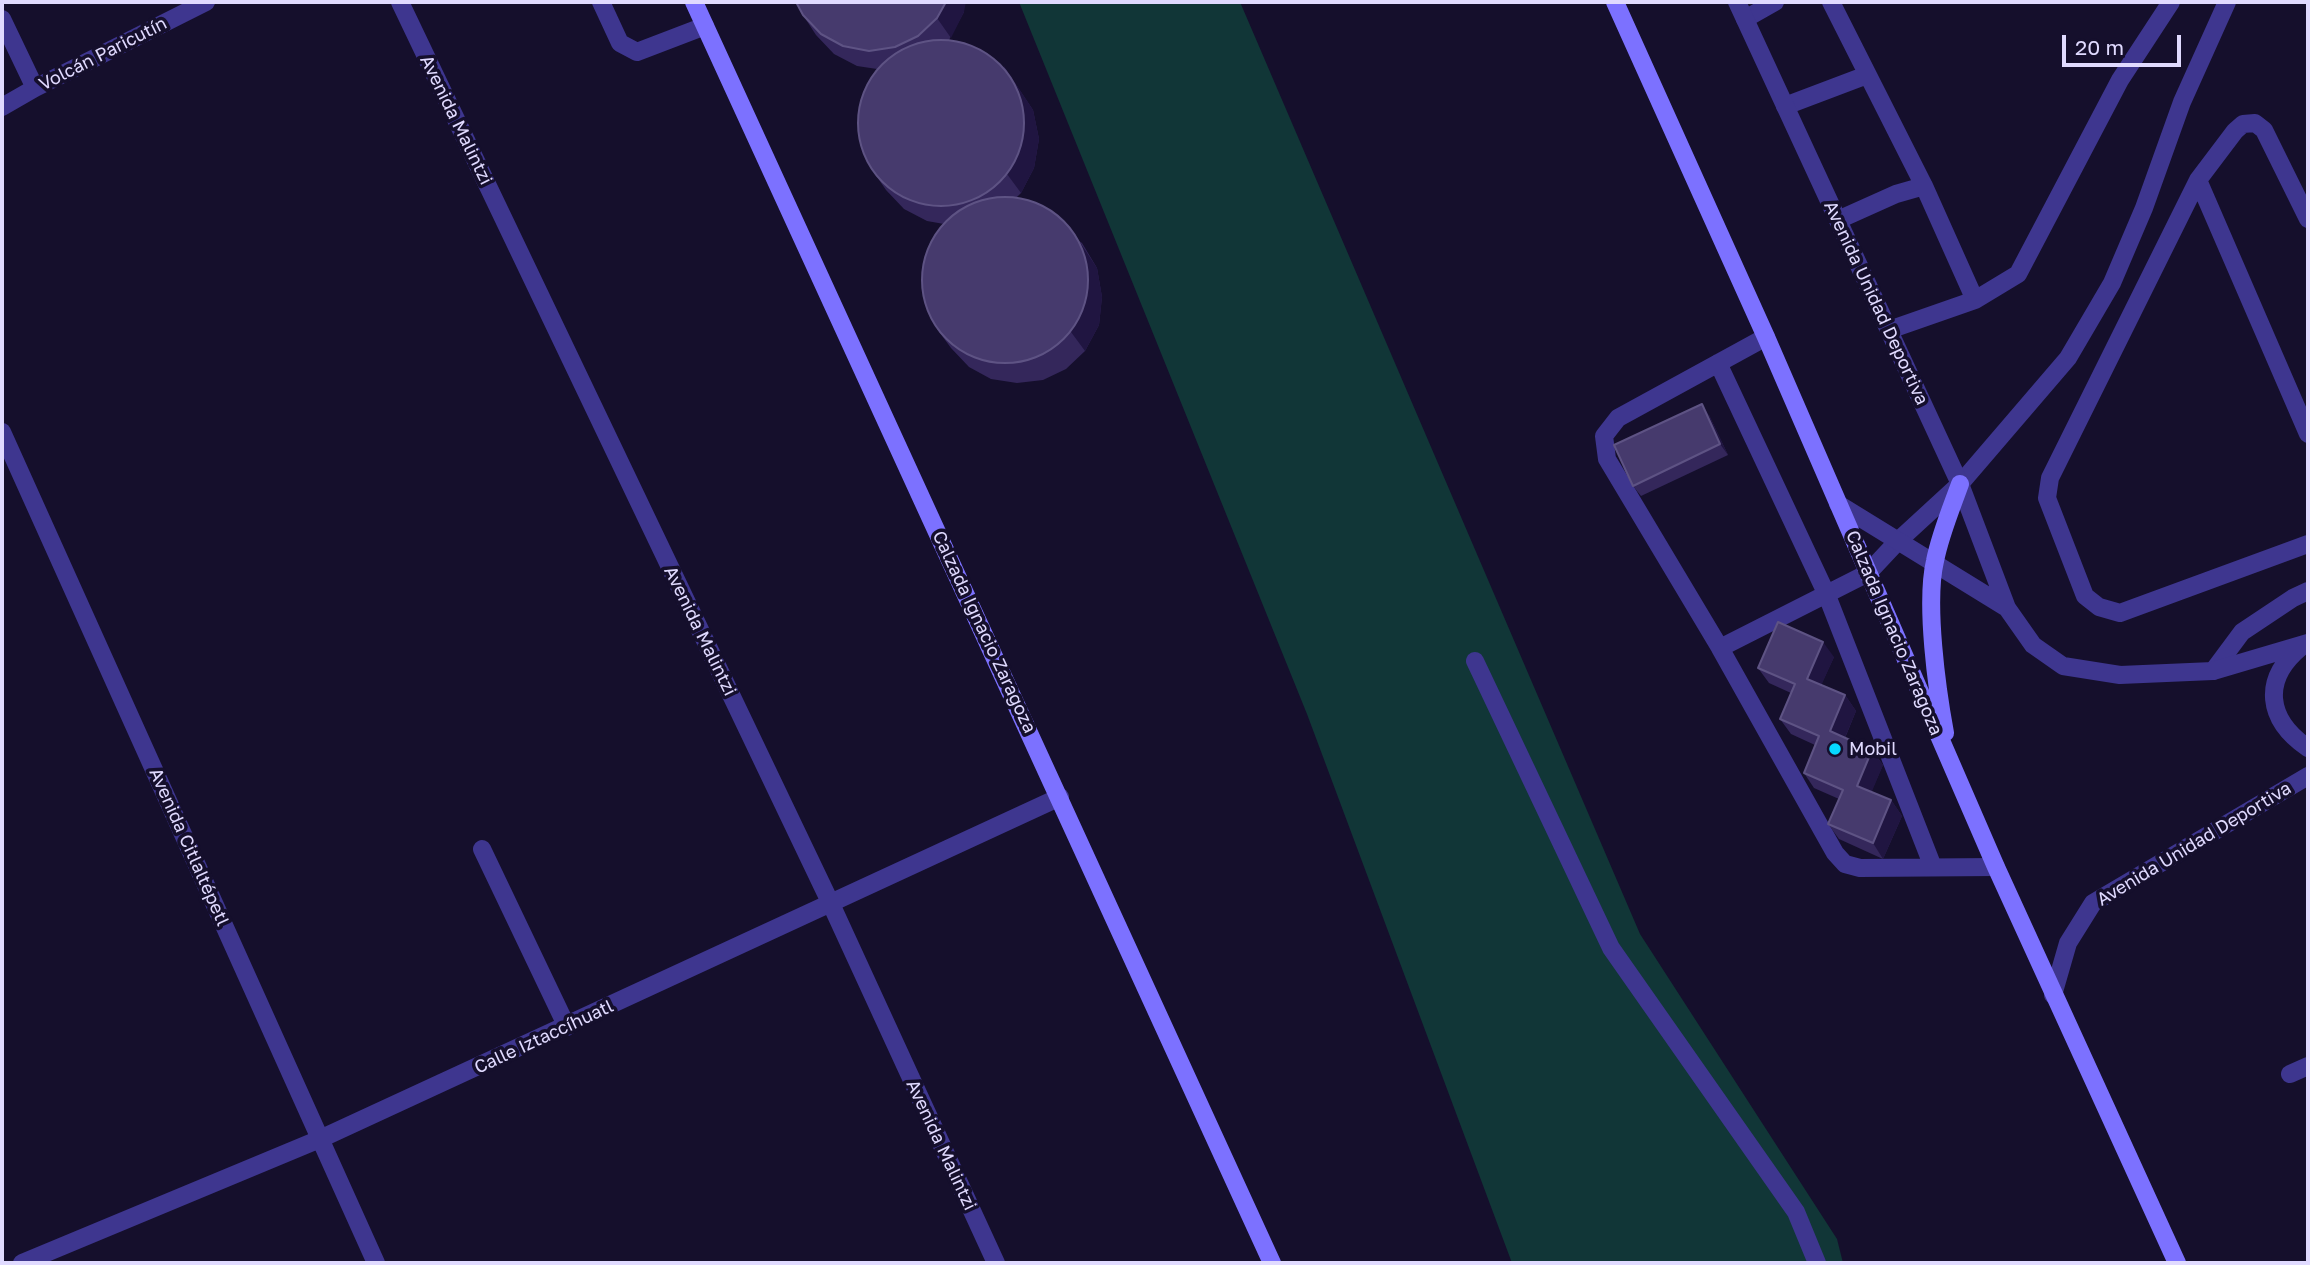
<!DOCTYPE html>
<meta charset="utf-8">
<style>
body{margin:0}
#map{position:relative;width:2310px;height:1265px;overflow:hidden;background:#150f2c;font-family:"Golos Text",sans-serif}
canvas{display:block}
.frame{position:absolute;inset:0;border:4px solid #e0daff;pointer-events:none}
.scale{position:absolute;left:2062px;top:35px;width:119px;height:32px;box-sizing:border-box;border:4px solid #e0daff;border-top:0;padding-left:9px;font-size:21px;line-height:24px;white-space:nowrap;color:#e0daff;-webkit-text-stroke:5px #150f2c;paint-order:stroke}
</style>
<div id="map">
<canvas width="2310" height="1265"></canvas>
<div class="frame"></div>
<div class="scale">20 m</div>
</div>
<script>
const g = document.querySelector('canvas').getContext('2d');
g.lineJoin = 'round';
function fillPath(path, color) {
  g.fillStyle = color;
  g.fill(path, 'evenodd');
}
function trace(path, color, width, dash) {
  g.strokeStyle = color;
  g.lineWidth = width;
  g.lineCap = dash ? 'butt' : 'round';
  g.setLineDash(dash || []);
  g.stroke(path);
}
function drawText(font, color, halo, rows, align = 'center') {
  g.font = font + ' "Golos Text",sans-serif';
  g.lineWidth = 7;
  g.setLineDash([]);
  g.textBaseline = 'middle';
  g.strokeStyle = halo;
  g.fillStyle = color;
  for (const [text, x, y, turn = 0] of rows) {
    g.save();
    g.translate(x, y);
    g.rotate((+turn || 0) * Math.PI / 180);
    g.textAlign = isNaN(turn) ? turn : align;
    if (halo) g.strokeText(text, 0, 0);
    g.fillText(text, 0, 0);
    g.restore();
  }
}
fillPath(new Path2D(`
 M1019,2H1240L1640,934L1837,1239L1843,1263H1512L1307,714Z`), '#113637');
trace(new Path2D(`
 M601,2L620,43L637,52L705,26
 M1831,2L1924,186L1975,300L2018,274L2120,80L2171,2
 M1745,19L1775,2
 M1785,106L1867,75
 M2198,180L2308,434
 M2308,219L2264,130L2255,123L2243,124L2235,131L2198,180L2050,478L2047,498L2085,596L2099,607L2120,613L2308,544
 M1838,220L1896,194L1924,186
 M1889,330L1975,300
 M1718,363L1826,593L1933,867
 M1720,648L1607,459L1604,436L1618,418L1766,337
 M1475,661L1611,948L1796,1212L1817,1263
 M2213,671L2242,632L2293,598L2308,591
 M1996,867L1860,868L1845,864L1835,853L1720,648L1868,573L1898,541L1960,484L2068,358L2112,283L2144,208L2182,102L2227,2`), '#3e368f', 18);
trace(new Path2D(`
 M400,2L831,904L996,1263
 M2,19L35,88
 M2,107L35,88L206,2
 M2,432L376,1263
 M482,849L567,1027
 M2290,1074L2308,1066
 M22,1263L320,1139L1060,797`), '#3e368f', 18);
trace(new Path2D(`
 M1737,2L1960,484L2007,608L2033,645L2063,666L2120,675L2213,671L2308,643
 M1838,504L2007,608
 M2301,647C2261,680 2267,720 2308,748
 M2053,995L2068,943L2093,903L2308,776`), '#3e368f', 18);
trace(new Path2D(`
 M694,2L1272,1263
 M1615,2L1766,337L1996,867L2177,1263
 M1945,733C1937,690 1925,603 1935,561C1940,535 1951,509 1960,484`), '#7c71ff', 18);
fillPath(new Path2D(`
 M964,12L949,40L1017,86L1033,110L1039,139L1034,168L1021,193L1017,197L1082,243L1097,268L1102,297L1099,325L1085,351L1066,369L1043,380L1017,383L991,379L969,367L951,348L937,329L944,224L927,221L904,209L886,190L873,171L877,69L857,66L834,54L816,35L803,15Z
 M1709,415L1728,455L1641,496L1633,486Z
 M1834,657L1821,685L1845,695L1856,711L1845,738L1872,750L1883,765L1871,792L1891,800L1902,816L1883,859L1839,839L1828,824L1839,799L1814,788L1804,773L1815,745L1791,734L1780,719L1791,693L1769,683L1758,668Z`), '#34275b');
fillPath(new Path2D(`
 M946,2H966L964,12L951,38L937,18Z
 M1004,66L1033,110L1039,139L1034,168L1021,193L1007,174Z
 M1068,224L1097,268L1102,297L1099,325L1085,351L1071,332Z
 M1702,404L1709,415L1728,455L1720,444Z
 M1823,642L1834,657L1817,695L1807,679Z
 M1845,695L1856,711L1841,747L1830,731Z
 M1872,750L1883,765L1868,801L1857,786Z
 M1891,800L1902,816L1883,859L1873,843Z`), '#201541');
const building = new Path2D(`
 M796,2H946L937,18L918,36L895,47L869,51L843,46L821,34L803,15Z
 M858 123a83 83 0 1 1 166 0a83 83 0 1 1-166 0Z
 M922 280a83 83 0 1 1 166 0a83 83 0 1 1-166 0Z
 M1702,404L1720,444L1633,486L1614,445Z
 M1778,622L1823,642L1807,679L1845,695L1830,731L1872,750L1857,786L1891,800L1873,843L1828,824L1843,790L1804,773L1819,736L1780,719L1795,684L1758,668Z`);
fillPath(building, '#463a6d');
trace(building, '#5e5384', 2);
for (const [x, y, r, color] of [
 [1835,749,7,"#06d8ff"]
]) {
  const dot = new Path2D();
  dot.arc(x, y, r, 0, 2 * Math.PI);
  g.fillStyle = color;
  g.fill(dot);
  trace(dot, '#150f2c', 2.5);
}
drawText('18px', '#e0daff', '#150f2c', [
 ["Volcán Paricutín",103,54,-27],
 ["Avenida Malintzi",456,120,64],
 ["Avenida Unidad Deportiva",1876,303,65],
 ["Avenida Malintzi",700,631,64],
 ["Calzada Ignacio Zaragoza",984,632,65],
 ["Calzada Ignacio Zaragoza",1894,633,67],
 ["Avenida Unidad Deportiva",2194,844,-31],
 ["Avenida Citlaltépetl",189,847,66],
 ["Calle Iztaccíhuatl",544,1037,-25],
 ["Avenida Malintzi",941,1145,65]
]);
drawText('18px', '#e0daff', '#150f2c', [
 ["Mobil",1849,749]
], 'left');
</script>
